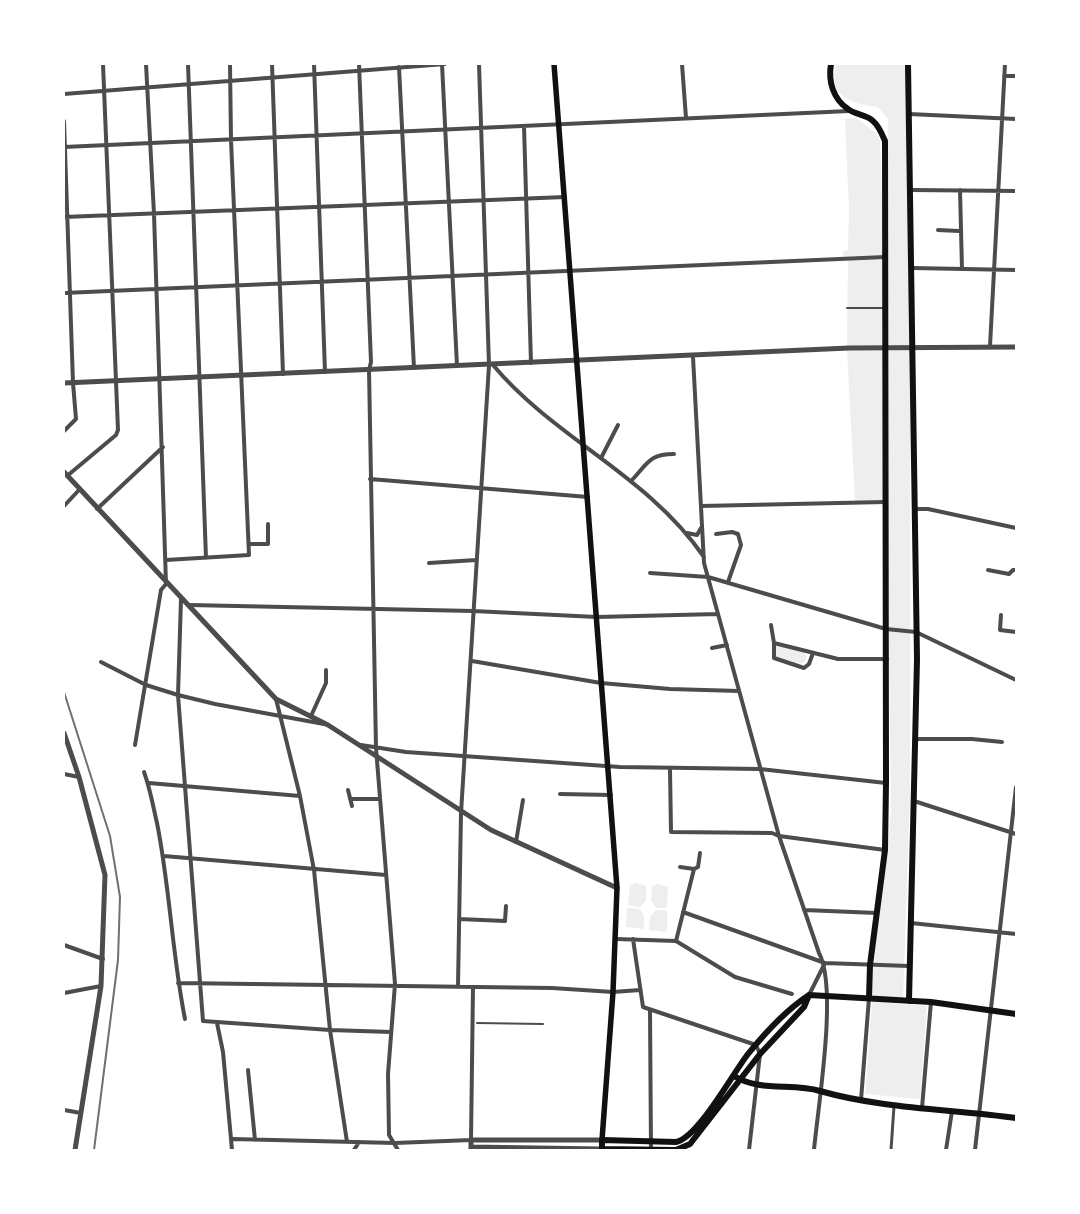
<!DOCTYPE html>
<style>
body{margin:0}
#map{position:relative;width:1080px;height:1214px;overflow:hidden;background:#fff;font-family:Georgia,serif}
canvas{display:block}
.frame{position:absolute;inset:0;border:65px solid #fff;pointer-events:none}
</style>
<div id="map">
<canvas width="1080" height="1214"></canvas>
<div class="frame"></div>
</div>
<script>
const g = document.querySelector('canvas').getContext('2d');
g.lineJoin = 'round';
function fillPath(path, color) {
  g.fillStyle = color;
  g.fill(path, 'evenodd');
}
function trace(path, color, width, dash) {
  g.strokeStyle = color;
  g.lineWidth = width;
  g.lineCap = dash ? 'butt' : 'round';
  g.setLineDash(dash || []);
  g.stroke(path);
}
fillPath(new Path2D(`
 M836,64H907L910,345V796L903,999L872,997C873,934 888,871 891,808L887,508L885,502L855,501L847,349L848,258L885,257L888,119L878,107C850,103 828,98 836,64Z
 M856,118L877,134L880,140L884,255L844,257L842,251L848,250L849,210L845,119Z
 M780,645L803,652L807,656L805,662C797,667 782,661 775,656V647Z
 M636,883L646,886V901L640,907L628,905L630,885Z
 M657,884L668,887L667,908H656L651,901L652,886Z
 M627,908L640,909L644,916V929L626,927Z
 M656,910L667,911V929L665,932L649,930L650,917Z
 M872,1002L927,1006L920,1099L865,1094Z`), '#eee');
trace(new Path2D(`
 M847,308H884
 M477,1023L543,1024`), '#4c4c4c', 2);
trace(new Path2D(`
 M891,1150L894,1106`), '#4c4c4c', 3);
trace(new Path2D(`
 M188,64L206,558
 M272,64L283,374
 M314,64L325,372
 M359,64L371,362L369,370L376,748L395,984L388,1074L389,1135L398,1150
 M442,64L457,366
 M682,64L686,118
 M399,67L414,368
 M1004,76H1016
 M64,94L445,64
 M909,114L1016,119
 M64,121L73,383L76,419L64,431
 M524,126L531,363
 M64,147L849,111
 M911,190L1016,191
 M960,190L962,269
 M64,217L565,197
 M938,230L959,231
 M912,268L1016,270
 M64,293L885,257
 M990,346L1005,64
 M693,357L704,563L779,836L819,953C838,988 818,1106 814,1150
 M493,365C555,439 648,475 704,557
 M601,458L618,425
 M67,476L116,435L118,430L103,64
 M370,479L588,497
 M632,480C648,463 649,454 674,454
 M64,506L79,490
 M701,506L885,502
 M97,509L163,447
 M915,509H928L1016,528
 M687,533L697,535L701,528
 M716,534L732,532L738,534L741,545L728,582
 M249,544H268V524
 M166,560L249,555L231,140L230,64
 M429,563L476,560
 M988,570L1009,574L1013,570H1016
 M650,573L708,577L886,629L916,632L1016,680
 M181,599L178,695L203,1021L330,1030L391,1032
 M189,605L473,611L597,617L718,614
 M1001,615L1000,630L1016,632
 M771,625L774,643V658L804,668L809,664L813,653
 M774,643L838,659H887
 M712,648L727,645
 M472,661L601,683L670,689L739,691
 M101,662L146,685L178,695L215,704L324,724
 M276,699L300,796L314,870L330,1030L347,1142
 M311,716L326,683V670
 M916,739H972L1002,742
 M135,745L161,590L166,584L154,214L146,64
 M361,745L406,752L620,767L760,769L886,783
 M670,769L671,832L772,833L779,836L885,850
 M144,772C150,788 153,806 157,823C170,888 172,954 185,1019
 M64,774L79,777
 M149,783L300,796
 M348,790L352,806
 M560,794L611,795
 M350,799H380
 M914,801L1016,834
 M516,842L523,800
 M164,856L386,875
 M680,867L694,869
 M694,869L698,867L700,853
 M804,910L877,913
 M683,912L825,963L909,966
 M459,919L505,921L506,906
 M911,923L1016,934
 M616,939L676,941L735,977L792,994
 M633,939L643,1007L756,1045L760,1054L749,1150
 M676,941L694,869
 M64,945L103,959
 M178,983L552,988L613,992L640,990
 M458,986L461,813L489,365L479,64
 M64,993L101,986
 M809,995L825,963
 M650,1010L651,1150
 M217,1023L223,1052L232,1150
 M248,1070L255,1140
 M861,1100L869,998
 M922,1108L931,1002
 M64,1110L81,1113
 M233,1139L395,1143L471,1140L473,987
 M354,1150L359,1142
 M946,1150L952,1111
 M975,1150L1016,787`), '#4c4c4c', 4);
trace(new Path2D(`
 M64,383L849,348L1016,347
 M64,472L276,699L328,725L491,830L617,888
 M64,733L79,777L105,875L101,986L75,1150
 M471,1147L602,1149
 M471,1150V1140H602`), '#4c4c4c', 5);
trace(new Path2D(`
 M554,64L617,888L613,992L602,1140`), '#111', 5.5);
trace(new Path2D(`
 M831,64C828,81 833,99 848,109C855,115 866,114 873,121C879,126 882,134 885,141L886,783L885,850L870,965L869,998
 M908,64L917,659L909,1001
 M809,995L931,1002L1016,1014
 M734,1076C760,1092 792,1083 820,1091C883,1109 951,1109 1016,1118
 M602,1149L676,1150L690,1144L760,1054L804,1007L809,995
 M602,1150V1140L676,1142C698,1138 733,1073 748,1054C765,1033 786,1010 809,995`), '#111', 6);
trace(new Path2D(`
 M64,692L110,836L120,897L118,960L94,1150`), '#707070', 2);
</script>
